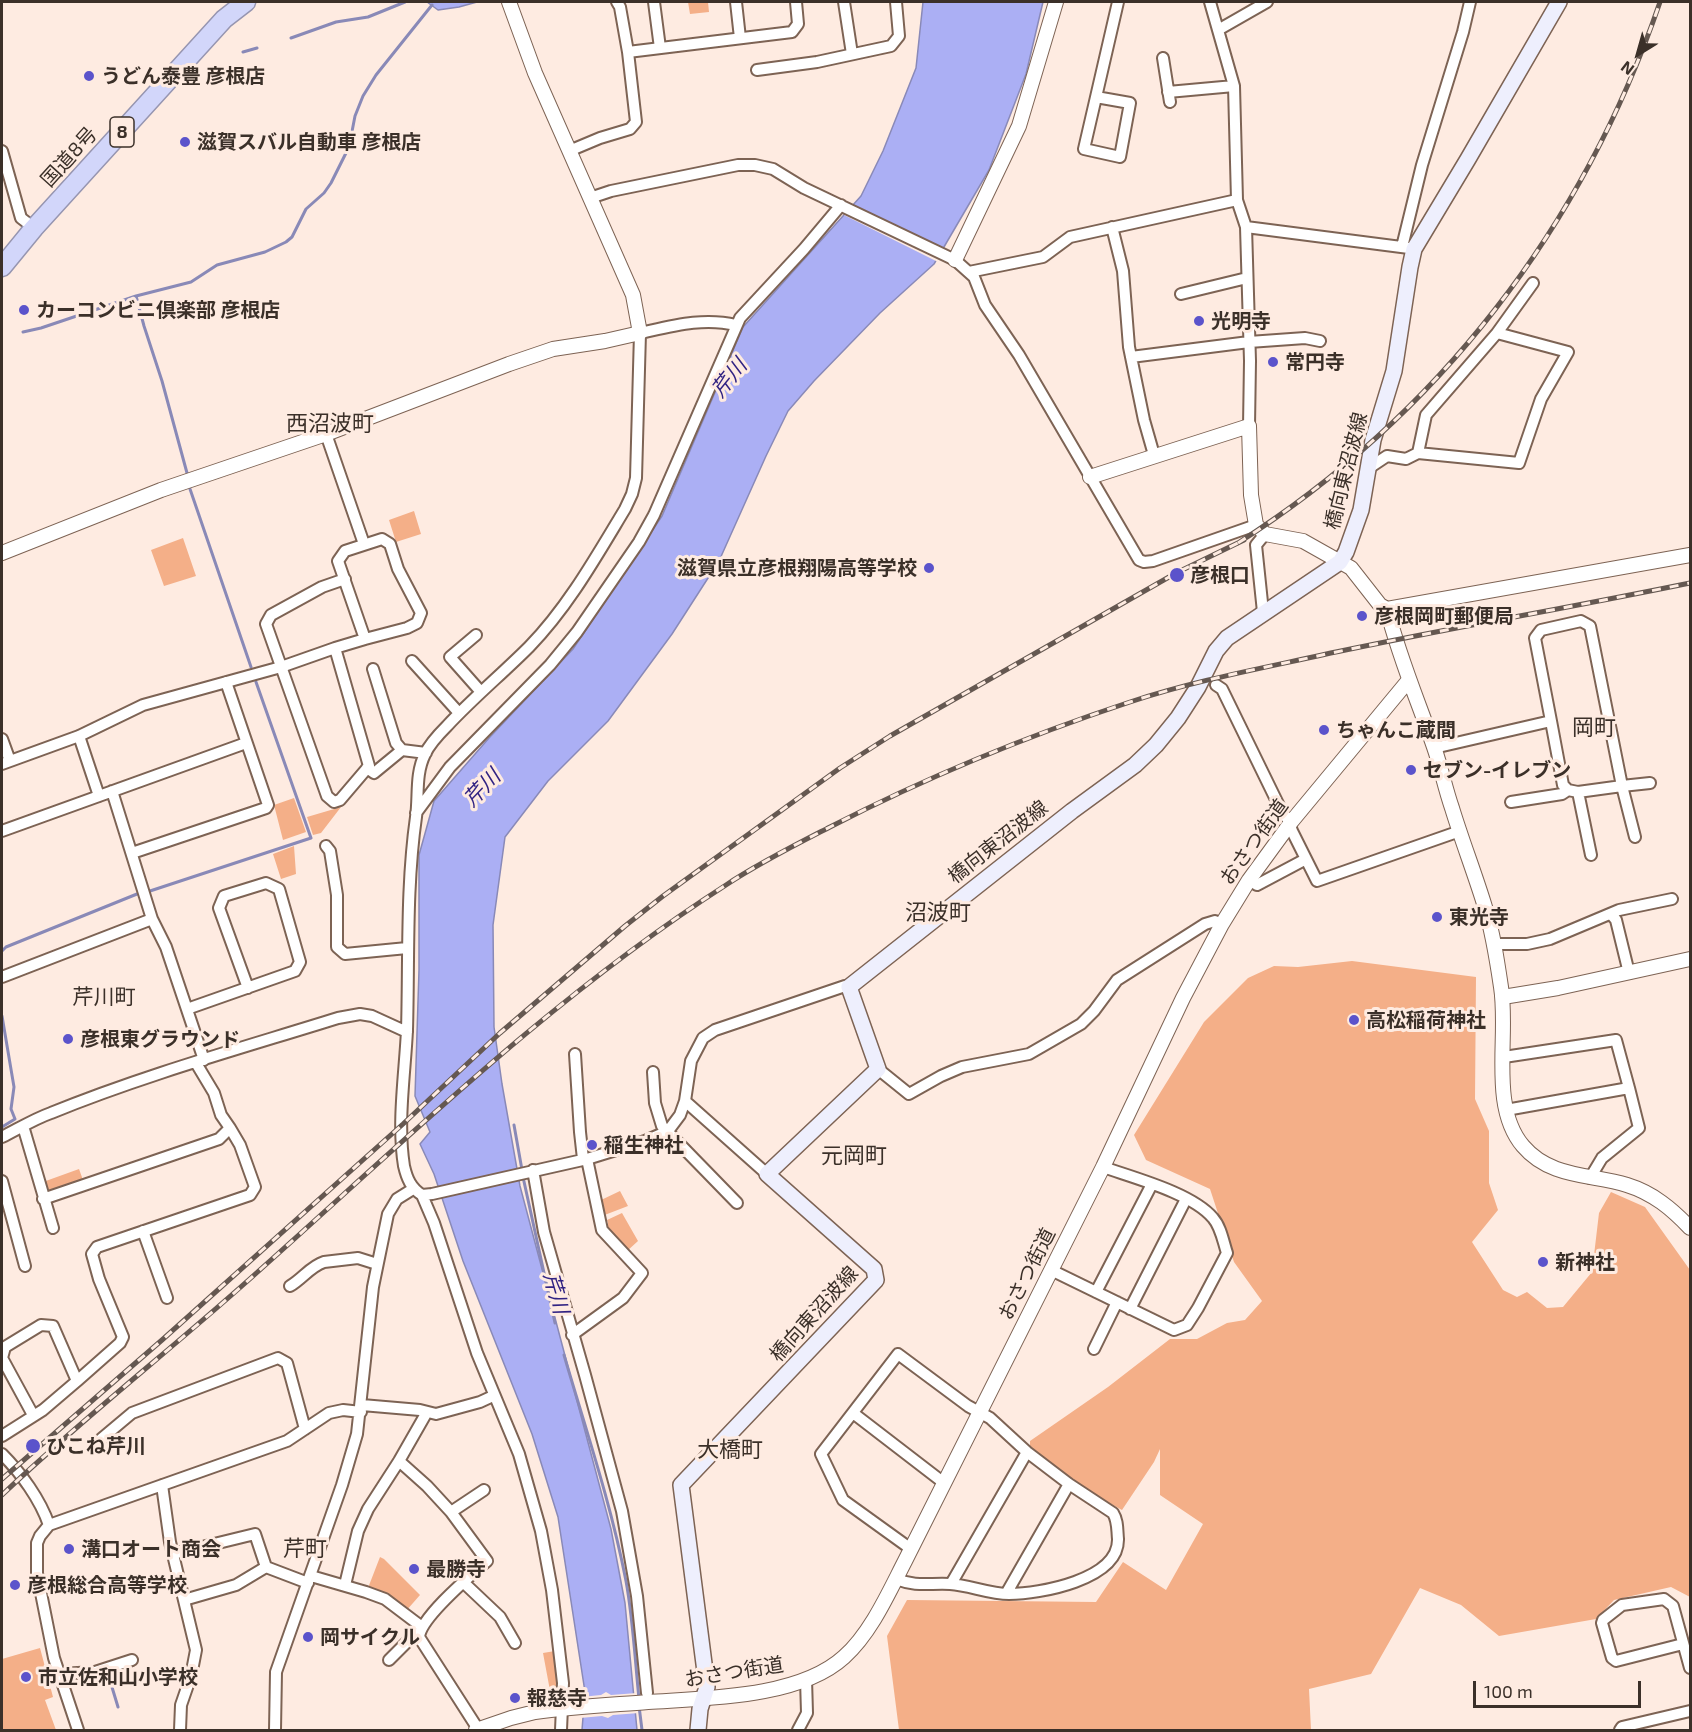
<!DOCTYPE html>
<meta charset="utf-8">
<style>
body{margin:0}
#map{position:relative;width:1692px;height:1732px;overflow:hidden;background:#feebe1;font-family:"Exo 2",sans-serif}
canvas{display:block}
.frame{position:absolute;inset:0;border:3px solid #3b3029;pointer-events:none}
.north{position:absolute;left:1608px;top:24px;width:60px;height:60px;-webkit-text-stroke:4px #feebe1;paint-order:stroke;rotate:217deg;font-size:16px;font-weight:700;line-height:24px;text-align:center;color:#3b3029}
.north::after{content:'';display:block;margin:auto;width:21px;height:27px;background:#3b3029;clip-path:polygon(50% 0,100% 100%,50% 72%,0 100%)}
.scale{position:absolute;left:1473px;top:1681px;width:168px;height:27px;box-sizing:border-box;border:3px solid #3b3029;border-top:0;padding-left:8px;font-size:18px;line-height:21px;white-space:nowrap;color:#3b3029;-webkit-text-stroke:4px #feebe1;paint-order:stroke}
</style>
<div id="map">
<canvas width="1692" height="1732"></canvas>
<div class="frame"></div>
<div class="north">N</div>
<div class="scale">100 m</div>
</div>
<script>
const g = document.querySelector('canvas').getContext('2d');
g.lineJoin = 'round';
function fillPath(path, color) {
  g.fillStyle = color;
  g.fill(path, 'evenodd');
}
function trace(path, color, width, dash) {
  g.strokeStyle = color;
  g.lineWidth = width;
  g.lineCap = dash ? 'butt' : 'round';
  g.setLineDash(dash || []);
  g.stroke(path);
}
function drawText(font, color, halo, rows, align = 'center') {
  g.font = font + ' "Exo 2","Noto Sans JP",sans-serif';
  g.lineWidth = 6;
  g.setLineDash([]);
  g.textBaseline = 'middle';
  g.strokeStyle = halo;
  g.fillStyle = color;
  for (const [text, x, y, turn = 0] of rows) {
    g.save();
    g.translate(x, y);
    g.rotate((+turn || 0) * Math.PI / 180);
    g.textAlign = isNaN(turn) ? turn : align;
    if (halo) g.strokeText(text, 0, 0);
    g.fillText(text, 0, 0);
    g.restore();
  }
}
fillPath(new Path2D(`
 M688,2H708L709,12L690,14Z
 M414,511L421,534L396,542L389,520Z
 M183,538L196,576L164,586L151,550Z
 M294,798L306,832L283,840L274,805Z
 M341,807L321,833L313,835L307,817Z
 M294,846L296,874L281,879L273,854Z
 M1352,961L1476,977L1475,1099L1489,1131V1183L1498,1210L1472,1242L1503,1290L1517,1297L1527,1292L1547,1308L1563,1307L1592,1272L1599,1213L1611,1192L1645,1207L1690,1270V1597L1671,1587L1614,1600L1596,1619L1499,1636L1461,1605L1420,1588L1371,1674L1309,1689L1311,1730H899L887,1636L907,1600L1096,1602L1123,1562L1166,1590L1203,1524L1160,1495V1449L1154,1462L1122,1510L1071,1482L1030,1448V1441L1108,1387L1170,1339H1197L1227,1323L1245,1320L1262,1301L1234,1262L1210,1189L1146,1160L1134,1135L1204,1022L1248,978L1274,966L1298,967Z
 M79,1169L83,1180L46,1192L43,1182Z
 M620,1191L628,1206L602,1216L599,1201Z
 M622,1213L638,1241L626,1252L604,1228L608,1223L607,1220Z
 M380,1557L384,1559L420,1595L406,1611L368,1588Z
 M40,1648L53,1697L45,1700L56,1730H2V1659Z
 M555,1651L557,1690L551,1696L543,1653Z`), '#f4af88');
const water = new Path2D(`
 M427,2H477L459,7L438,10Z
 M923,2H1043L1026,74L989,170L934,264L880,313L814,381L788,411L766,456L719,561L672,634L608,721L548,781L505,837L493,925L494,1027L502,1084L520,1186L611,1529L625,1603L637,1730H582L585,1692L558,1517L532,1434L463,1261L434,1174L420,1144L430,1132L415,1096L419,970V855L434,801L489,738L573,649L662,516L743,327L861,196L883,151L916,68Z`);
fillPath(water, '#abaff4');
trace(water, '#8989b7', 1.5);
fillPath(new Path2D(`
 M851,205L944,252L938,262L844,215Z
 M606,1692L611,1695L637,1693L639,1713L613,1715L608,1718L602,1716L580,1718L581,1697L601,1695Z`), '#feebe1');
trace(new Path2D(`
 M291,38L336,22L368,17L405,2
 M243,52L257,48
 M136,296L144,326L162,381L187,473
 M23,332L41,328L136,296L191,282L217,265L265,252L286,242L292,237L306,209L324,193L331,183L349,147L355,116L363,96L376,75L432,5
 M190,489L251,667
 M150,891L311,838L256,682
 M2,951L6,947L137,894
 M2,1016L14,1087L11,1109L15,1119L2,1127
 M514,1125L522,1170
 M523,1177L555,1323
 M564,1355C586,1430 611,1504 626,1581C633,1619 635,1660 639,1699
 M108,1674L118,1707
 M639,1706L642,1730`), '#8989b7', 3);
const minor = new Path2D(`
 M654,2L660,48
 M736,2L740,38
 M844,2L852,54
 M1210,2L1234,86L1237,200L1246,227L1250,361L1249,426
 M1218,30L1267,2
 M628,52L792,32L798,24L796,2
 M1163,58L1170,102
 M757,70L817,62L891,46L899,36L896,2
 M1168,92L1234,86
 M1096,97L1130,103L1120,157L1084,149L1118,2
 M2,151L21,218L34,228
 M569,151L600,138L630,129L636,122L628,52L620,7L617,2
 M590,198L611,191L738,165H755L773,169L804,188L955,260L974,277L985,305L1019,355L1139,560L1144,562L1153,561L1256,525
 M1112,227L1123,271L1129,347L1144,420L1154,455
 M1246,227L1409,248
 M1402,247L1422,165L1463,32L1470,2
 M969,272L1043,257L1070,237L1237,200
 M1181,294L1247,278
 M736,325C703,317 672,326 640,333L636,478L632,494L625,509C596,557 568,607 529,647C502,674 473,698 447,726C439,734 430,743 425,754C415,774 419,796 416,817C406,887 409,959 407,1030C405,1073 397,1123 404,1166C407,1179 411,1188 422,1195L432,1194L587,1159L645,1141L668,1131L680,1115L685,1101L691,1061L703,1038L715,1030L845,986L849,987
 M1131,357L1249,342L1305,338L1320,341
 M326,434L364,544
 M1418,453L1519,463L1541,399L1568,352L1497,333
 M1369,468L1387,456L1406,459L1418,453L1426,415L1497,333L1533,283
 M1263,612L1256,545L1265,534
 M476,635L450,657L481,692
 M335,648L365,639L338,561L345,551L382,539L390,544L398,569L421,613L417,623L407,628L365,639
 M412,661L459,713
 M373,669L396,743L402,750
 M1216,685L1222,689L1284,816L1287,817L1292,831L1317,881L1460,831
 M79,736L99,796
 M2,739L10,761
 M1434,748L1551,721L1535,638L1541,630L1581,621L1590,626L1622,786L1578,792L1568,790L1563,785L1551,721
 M2,764L79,736L143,705L281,667L335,648L369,766L340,800L334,802L327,796L266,624L271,615L322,587L345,579
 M367,768L374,773L402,750L426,753
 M112,791L152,919L166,947L204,1060
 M1578,792L1591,855
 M1511,802L1562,794L1568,790
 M416,813L450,767L550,665L577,632L639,542L654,515L740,318L804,249L841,205
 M2,831L246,743
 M1635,837L1622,786L1650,783
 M326,846L330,851L337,895V947L345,954L407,948
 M132,853L266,808L268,805L226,682
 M1249,880L1257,885L1306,859
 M1611,914L1616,920L1629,973
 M1494,944H1527L1550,939L1619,910L1672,899
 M2,977L152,919
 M187,1009L295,971L300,962L279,889L266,883L224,896L219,908L248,988
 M575,1054L580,1132L583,1159
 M1504,1057L1616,1040L1629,1088
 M878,1069L909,1094L941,1076L962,1067L1029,1054L1081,1024L1094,1011L1117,980L1205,924L1215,921L1222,924
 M653,1072L655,1103L662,1126L737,1203
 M685,1101L767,1174
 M1506,1110L1629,1088L1639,1128L1602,1158L1590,1178
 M23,1126L53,1228
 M2,1137C18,1129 34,1119 51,1113C144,1075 242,1048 338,1018L360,1014L372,1016L407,1032
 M533,1170L544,1232L585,1375L622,1511L637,1596L647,1693
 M2,1181L25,1266
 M422,1195L434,1223L477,1353L519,1454L541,1531L552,1590L563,1683L561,1730
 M43,1199L219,1139L230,1128L221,1115L214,1093L196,1063
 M143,1231L167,1298
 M1051,1270L1174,1330L1187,1325L1198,1308L1227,1253C1223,1241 1221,1227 1213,1218C1192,1193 1134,1178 1103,1167
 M290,1286C302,1279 311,1266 324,1262L358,1258L377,1264
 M1096,1292L1152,1184
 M1130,1309L1186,1199
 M572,1335L623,1298L642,1273L602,1230L587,1159
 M1094,1349L1117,1302
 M2,1358L5,1347L41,1325L53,1326L77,1381L43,1410L2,1436
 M2,1358L33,1415
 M77,1381L120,1343L123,1337L99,1279L92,1254L97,1247L250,1195L255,1187L240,1145L230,1128
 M362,1405L420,1410L436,1414L480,1402L493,1396
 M853,1413L944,1483
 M101,1439L132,1413L278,1358L287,1363L305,1429
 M2,1454C21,1473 40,1499 49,1525
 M399,1461L427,1486L451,1512L487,1561C470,1576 421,1617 419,1637L478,1729
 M162,1485L170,1542L196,1650L191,1676L181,1705L180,1730
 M451,1512L484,1490
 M173,1554L255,1534L266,1567
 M311,1576L366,1592L385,1599L422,1627
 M896,1579C917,1587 928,1583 950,1584C969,1585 989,1594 1009,1594C1039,1594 1119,1580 1118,1539C1117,1529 1118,1521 1113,1513L1069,1484L1027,1452L990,1418L968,1406L898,1354L821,1454L843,1500L911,1549
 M463,1582L500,1617L515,1643
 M951,1584L1027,1452
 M345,1585L358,1531L368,1509L399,1461L427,1412
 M1006,1594L1069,1484
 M184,1600L236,1585L266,1567L308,1583
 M1683,1644L1616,1661L1612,1658L1602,1623L1603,1620L1622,1605L1664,1599L1673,1606L1690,1668
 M389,1660L413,1636L419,1635
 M60,1674L95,1672L132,1660
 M78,1730L54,1658L37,1573V1543L40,1536L49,1525L287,1441L329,1413L343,1410L361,1412
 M275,1730L276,1672L342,1485L357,1434L373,1287L388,1214L397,1199L413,1189
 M798,1730L807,1713L806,1679
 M1620,1730L1622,1727L1690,1711`);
const tertiary = new Path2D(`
 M955,260L1019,126L1056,2
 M1090,477L1249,426L1251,495L1256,525L1265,534L1303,541L1351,568L1380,605L1387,609C1399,657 1418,701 1434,747C1441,767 1445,788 1452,808C1462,841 1475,874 1485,907C1493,933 1497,960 1501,987C1509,1036 1489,1106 1523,1146C1550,1178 1591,1174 1627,1185C1653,1193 1672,1209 1690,1228
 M2,553L161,490L326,434L509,364L553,349L605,341L640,333L633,295L535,73L509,2
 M1387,609L1690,555
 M1503,997L1558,988L1690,959
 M476,1730L511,1718L535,1712C572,1707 610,1705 648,1702C707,1698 799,1698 844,1657C871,1633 889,1592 905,1561L1103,1167L1183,998L1222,924L1249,880L1292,821L1408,681`);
const secondary = new Path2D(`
 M698,1730L700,1709L707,1687L681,1485L876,1280L874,1269L767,1174L878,1069L849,987L1072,811L1135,765L1156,745L1178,718L1198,687L1216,651L1227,638L1340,562L1346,552L1361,510L1373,440L1394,371L1410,267L1414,249L1468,159L1559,2`);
const trunk = new Path2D(`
 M2,267L34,228L224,19L246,2`);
trace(minor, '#7d6354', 14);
trace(tertiary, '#7d6354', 16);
trace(secondary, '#7d6354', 18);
trace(trunk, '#9695b0', 21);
trace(minor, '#fff', 10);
trace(tertiary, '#fff', 14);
trace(secondary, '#eeeffd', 15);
trace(trunk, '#d2d6fa', 18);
const rail = new Path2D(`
 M1238,543C1439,415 1583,227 1660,2
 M2,1479L162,1340L403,1124L500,1033L625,926L663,896L840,768L890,736L1176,573L1244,540
 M2,1495C85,1416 177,1345 262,1268C412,1134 556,994 726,885C759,863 795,845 830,827C927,777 1027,736 1130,702C1193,681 1258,669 1322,655C1444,629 1568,608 1690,583`);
trace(rail, '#655851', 5);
trace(rail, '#feebe1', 3, [9]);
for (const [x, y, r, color] of [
 [89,76,6,"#5b53cb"],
 [185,142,6,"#5b53cb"],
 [24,310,6,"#5b53cb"],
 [1199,321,6,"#5b53cb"],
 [1273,362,6,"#5b53cb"],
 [929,568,6,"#5b53cb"],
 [1177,575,8,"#5b53cb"],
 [1362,616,6,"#5b53cb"],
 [1324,730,6,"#5b53cb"],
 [1411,770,6,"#5b53cb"],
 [1437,917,6,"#5b53cb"],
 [1354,1020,6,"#5b53cb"],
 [68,1039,6,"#5b53cb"],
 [592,1145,6,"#5b53cb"],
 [1543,1262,6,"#5b53cb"],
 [33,1446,8,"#5b53cb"],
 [69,1549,6,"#5b53cb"],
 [414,1569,6,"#5b53cb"],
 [15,1585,6,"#5b53cb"],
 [308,1637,6,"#5b53cb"],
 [26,1677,6,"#5b53cb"],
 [515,1698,6,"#5b53cb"]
]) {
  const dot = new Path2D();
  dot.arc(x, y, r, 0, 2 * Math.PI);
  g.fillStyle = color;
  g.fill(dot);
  trace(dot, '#feebe1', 2);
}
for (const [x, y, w] of [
 [122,132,24]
]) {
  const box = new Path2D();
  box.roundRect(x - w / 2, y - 15, w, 30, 4.5);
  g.fillStyle = '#feebe1';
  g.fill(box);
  trace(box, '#3b3029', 1.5);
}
drawText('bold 18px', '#3b3029', null, [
 ["8",122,132]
]);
drawText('bold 20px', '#3b3029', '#feebe1', [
 ["うどん泰豊 彦根店",101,76],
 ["滋賀スバル自動車 彦根店",197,142],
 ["カーコンビニ倶楽部 彦根店",36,310],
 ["光明寺",1211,321],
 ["常円寺",1285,362],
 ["滋賀県立彦根翔陽高等学校",917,568,"right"],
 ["彦根口",1190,575],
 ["彦根岡町郵便局",1374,616],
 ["ちゃんこ蔵間",1336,730],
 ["セブン-イレブン",1423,770],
 ["東光寺",1449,917],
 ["高松稲荷神社",1366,1020],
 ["彦根東グラウンド",80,1039],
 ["稲生神社",604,1145],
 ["新神社",1555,1262],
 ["ひこね芹川",46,1446],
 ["溝口オート商会",81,1549],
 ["最勝寺",426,1569],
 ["彦根総合高等学校",27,1585],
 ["岡サイクル",320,1637],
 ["市立佐和山小学校",38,1677],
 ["報慈寺",527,1698]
], 'left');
drawText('20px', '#3b3029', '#feebe1', [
 ["国道8号",69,157,-48],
 ["橋向東沼波線",1346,471,-76],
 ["橋向東沼波線",998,842,-38],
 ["おさつ街道",1254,842,-54],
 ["おさつ街道",1027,1274,-63],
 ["橋向東沼波線",814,1314,-48],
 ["おさつ街道",734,1672,-9]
]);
drawText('italic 21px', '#312383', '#feebe1', [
 ["芹川",729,378,-51],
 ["芹川",482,788,-46],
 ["芹川",556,1293,74]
]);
drawText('21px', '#3b3029', '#feebe1', [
 ["芹川町",104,997]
]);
drawText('22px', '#3b3029', '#feebe1', [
 ["西沼波町",330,424],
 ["岡町",1594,728],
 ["沼波町",938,913],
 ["元岡町",854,1156],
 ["大橋町",730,1450],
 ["芹町",305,1549]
]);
</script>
